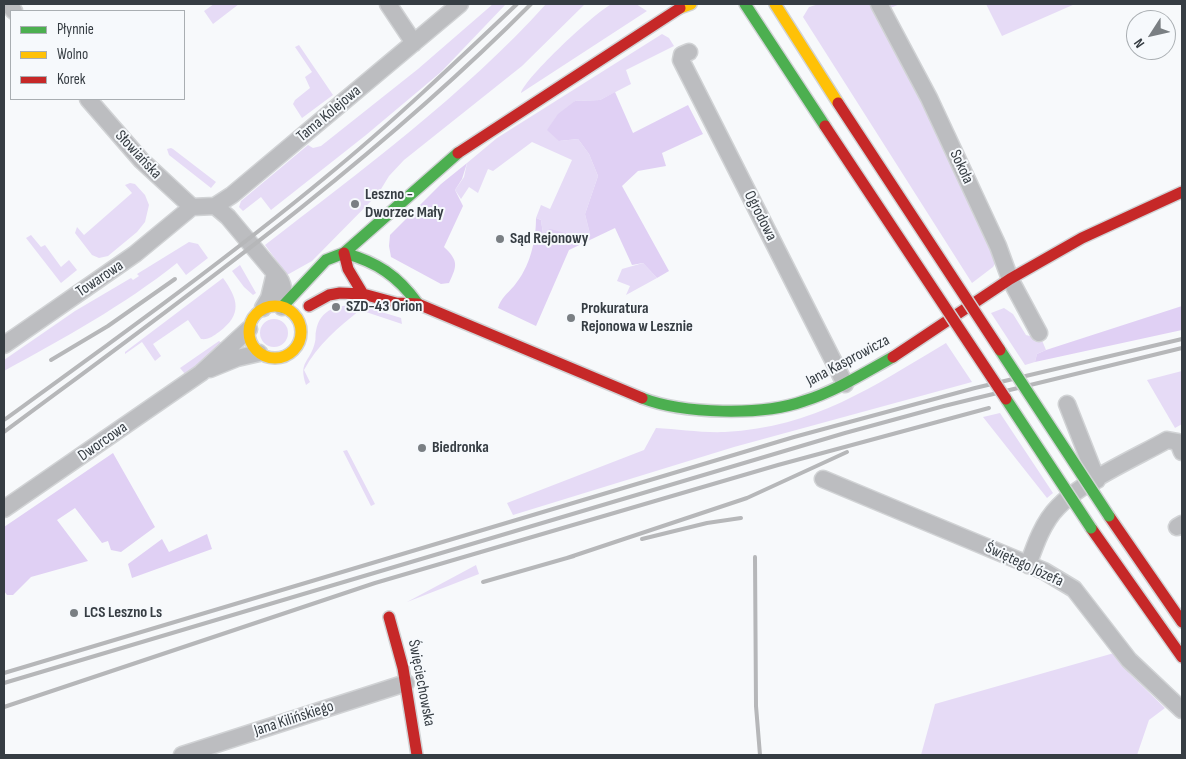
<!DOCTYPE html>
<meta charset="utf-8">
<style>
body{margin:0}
#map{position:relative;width:1186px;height:759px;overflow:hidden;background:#f7f9fb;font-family:"Sofia Sans Condensed",sans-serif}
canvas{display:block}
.frame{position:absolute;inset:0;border:5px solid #363d43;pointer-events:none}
.legend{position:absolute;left:10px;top:10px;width:175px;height:90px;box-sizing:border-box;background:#f6f9fc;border:1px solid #a9aeb2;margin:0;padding:6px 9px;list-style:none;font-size:15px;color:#363d43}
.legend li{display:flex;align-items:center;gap:10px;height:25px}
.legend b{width:25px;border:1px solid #a9aeb2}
.north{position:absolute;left:1126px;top:10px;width:50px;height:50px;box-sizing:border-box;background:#f6f9fc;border:1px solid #a9aeb2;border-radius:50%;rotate:235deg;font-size:14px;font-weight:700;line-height:20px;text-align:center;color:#363d43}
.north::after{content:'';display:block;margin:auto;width:18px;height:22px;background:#7a7f83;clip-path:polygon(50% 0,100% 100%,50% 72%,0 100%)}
</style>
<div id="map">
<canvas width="1186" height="759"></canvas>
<div class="frame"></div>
<ul class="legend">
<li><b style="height:6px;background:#4caf50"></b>Płynnie</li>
<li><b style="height:6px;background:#ffc107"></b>Wolno</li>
<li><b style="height:6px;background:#c62828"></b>Korek</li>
</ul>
<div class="north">N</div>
</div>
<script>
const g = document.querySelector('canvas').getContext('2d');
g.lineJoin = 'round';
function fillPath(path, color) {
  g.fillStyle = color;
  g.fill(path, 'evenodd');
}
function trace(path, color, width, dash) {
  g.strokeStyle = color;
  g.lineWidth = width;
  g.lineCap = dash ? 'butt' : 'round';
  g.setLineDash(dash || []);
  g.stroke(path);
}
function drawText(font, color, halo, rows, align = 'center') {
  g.font = font + ' "Sofia Sans Condensed",sans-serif';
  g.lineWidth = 4;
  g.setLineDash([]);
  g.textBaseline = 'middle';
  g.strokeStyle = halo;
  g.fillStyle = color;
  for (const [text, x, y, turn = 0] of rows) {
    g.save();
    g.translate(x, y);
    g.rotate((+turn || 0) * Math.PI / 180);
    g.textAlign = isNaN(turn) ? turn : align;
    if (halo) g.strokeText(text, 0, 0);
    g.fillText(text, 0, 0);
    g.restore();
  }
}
fillPath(new Path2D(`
 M214,4H239L213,24L204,11Z
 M493,4H506L441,72L366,135L271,210L261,197L243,211L239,207L241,201L308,145L313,148L321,146L418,69Z
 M546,4H585L522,66L404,160L389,176L378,194L312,261L287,275L265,245C362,170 464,95 546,4Z
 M612,4H636L647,11L521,93C525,78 596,11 612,4Z
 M819,4H900L883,11L998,259L993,267L972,283L803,17L809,7Z
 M986,4H1075L1002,36Z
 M662,34L669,38L674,46L626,70L631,84L600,100L575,101L559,141L578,139L589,154L598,176L585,214L590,234L581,243L543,234L541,220L536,218L541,205L550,209L572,160L532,142L493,171L488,169L478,193L469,187L461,199L455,190L464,177L467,163L497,138Z
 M299,45L333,95L302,118L293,104L295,100L310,88L305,77L312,72L295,47Z
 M171,148L173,149L216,182L211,188L169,155L167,149Z
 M130,183L135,184L145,195L149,205L145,222L137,232L108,256L99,258L92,255L75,233L77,227L84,235L132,193L125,185Z
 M31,235L41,247L45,245L61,267L69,260L77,270L61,283L26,238Z
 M189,242L198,244L208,258L186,275L177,263C123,306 64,338 4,371V360L75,311L131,278L133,280L139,276L137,274Z
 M643,263L657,278L626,295L630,286L617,281L622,269Z
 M240,265L256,293L253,295L244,287L232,271Z
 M223,278C238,299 243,314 219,332C213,336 209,340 201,339L188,320L153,344L161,356L155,361L142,342L125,354V352Z
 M358,305L398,317L401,318L402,324L360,310C339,327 317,345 304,370L310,382L306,385C298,361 310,363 315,342C316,339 315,334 316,331C320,308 339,305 358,305Z
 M1004,308L1013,314L1026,335L1033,337L1039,333L1046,350L1037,354L1035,362L1025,365L991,313Z
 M260 333a14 14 0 1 1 28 0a14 14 0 1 1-28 0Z
 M219,341L223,344L222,346L185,374L180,368Z
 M946,343L972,382L734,447L513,515L507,503L644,450L656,428C678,429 702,433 725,432C815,427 872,387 946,343Z
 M1182,371V424L1175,428L1147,380Z
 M1000,413L1053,493L1047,498L983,417Z
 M347,450L375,504L371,506L343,451Z
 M476,565L479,574L407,602Z
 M1114,653L1130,674L1165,708L1149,720L1137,755H921L935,704Z`), '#e6dbf6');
fillPath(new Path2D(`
 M615,92L633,133L688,105L703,134L662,153L666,166L638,171L622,186L669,271L657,278L643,263L632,265L615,228L569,250L536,326L498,308C501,298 507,294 514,286C530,267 536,241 536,218L541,220L543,234L550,229L573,235L581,243L590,234L585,214L598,176L589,154L578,139L559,141L547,130L558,114L575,101L600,100Z
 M467,163L462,179L455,190L463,206L444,247C459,261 457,266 449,283L441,284L391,257L389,246L390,235L441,184Z
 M1182,306V330L1035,362L1037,354L1046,350Z
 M113,453L155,527L121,552L111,550L108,541L102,543L75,508L57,520L88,561L31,577L13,595H7L4,591V527Z
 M207,534L212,549L132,578L128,564L162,539L169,552Z`), '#e0d0f4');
const street = new Path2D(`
 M8,4L14,11
 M388,4L414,43
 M879,4L929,98L998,246L1010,279L1039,333
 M689,52L682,55L681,60L845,384
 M88,99L141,160L192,207L215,206L232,195L460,4
 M215,206L228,217L279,278C285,287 284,297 282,307
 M263,308L269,298L275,273
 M4,345L135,254L192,207
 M210,369L237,358L259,353
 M1067,404L1097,480
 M823,479L1044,571L1074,589L1129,660L1182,710
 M4,509L201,373L249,329
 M1177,527L1182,524
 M1028,565C1035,545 1043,522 1058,507C1081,482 1137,457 1167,440L1178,442L1182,452
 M182,755L406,683`);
const fast = new Path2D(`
 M745,4L825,126
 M344,253C377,262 398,276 418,304
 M282,307L326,260L344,253L458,153
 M642,398C683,414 762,416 804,401C836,391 864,373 893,357`);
const slow = new Path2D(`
 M775,4L838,103
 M680,8L691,4
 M249 332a26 26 0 1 1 52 0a26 26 0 1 1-52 0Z`);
const jam = new Path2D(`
 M458,153L680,8
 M344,253L348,269L363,294
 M309,306L329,295L340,293L363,294L396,303L418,304L642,398
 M893,357L1010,279L1082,238L1182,192
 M1109,516L1182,622
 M1091,528L1182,657
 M389,617L403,668L417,755`);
trace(street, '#d1d3d5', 19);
trace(fast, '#d1d3d5', 14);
trace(slow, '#d1d3d5', 14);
trace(jam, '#d1d3d5', 14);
trace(street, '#bcbdc0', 16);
trace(fast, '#4caf50', 11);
trace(slow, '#ffc107', 11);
trace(jam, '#c62828', 11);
trace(new Path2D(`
 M51,360L108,326L175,279
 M4,420C113,341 223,262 327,176C393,122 455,63 517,4
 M4,432C186,297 371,165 531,4
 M642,539L707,523L741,518
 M755,557L756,706L760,755
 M567,558L747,498L847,452
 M483,582L574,556
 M4,673L794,437L975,388L1182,339
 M4,683L845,433L944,406L1182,348
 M4,707L375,583L778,465L989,408`), '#b6b7b9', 4);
const fastBridge = new Path2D(`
 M1000,350L1109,516
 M1006,399L1091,528`);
const jamBridge = new Path2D(`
 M838,103L1000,350
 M825,126L1006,399`);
trace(fastBridge, '#d1d3d5', 14, []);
trace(jamBridge, '#d1d3d5', 14, []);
trace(fastBridge, '#4caf50', 11);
trace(jamBridge, '#c62828', 11);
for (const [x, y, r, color] of [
 [355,204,5,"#7a7f83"],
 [500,239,5,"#7a7f83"],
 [336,307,5,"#7a7f83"],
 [571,318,5,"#7a7f83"],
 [422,448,5,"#7a7f83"],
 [74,613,5,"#7a7f83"]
]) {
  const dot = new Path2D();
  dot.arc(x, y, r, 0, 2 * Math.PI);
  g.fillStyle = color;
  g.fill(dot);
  trace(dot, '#f6f9fc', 2);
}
drawText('16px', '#363d43', '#f6f9fc', [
 ["Tama Kolejowa",329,114,-40],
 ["Słowiańska",138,155,47],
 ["Sokoła",961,167,65],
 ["Ogrodowa",760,216,63],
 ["Towarowa",100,279,-34],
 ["Jana Kasprowicza",848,361,-28],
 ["Dworcowa",103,442,-35],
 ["Świętego Józefa",1024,565,25],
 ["Święciechowska",421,683,79],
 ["Jana Kilińskiego",294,719,-18]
]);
drawText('bold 16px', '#363d43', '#f6f9fc', [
 ["Leszno -",365,195],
 ["Dworzec Mały",365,213],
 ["Sąd Rejonowy",510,239],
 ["SZD-43 Orion",346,307],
 ["Prokuratura",581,309],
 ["Rejonowa w Lesznie",581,327],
 ["Biedronka",432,448],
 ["LCS Leszno Ls",84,613]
], 'left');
</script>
